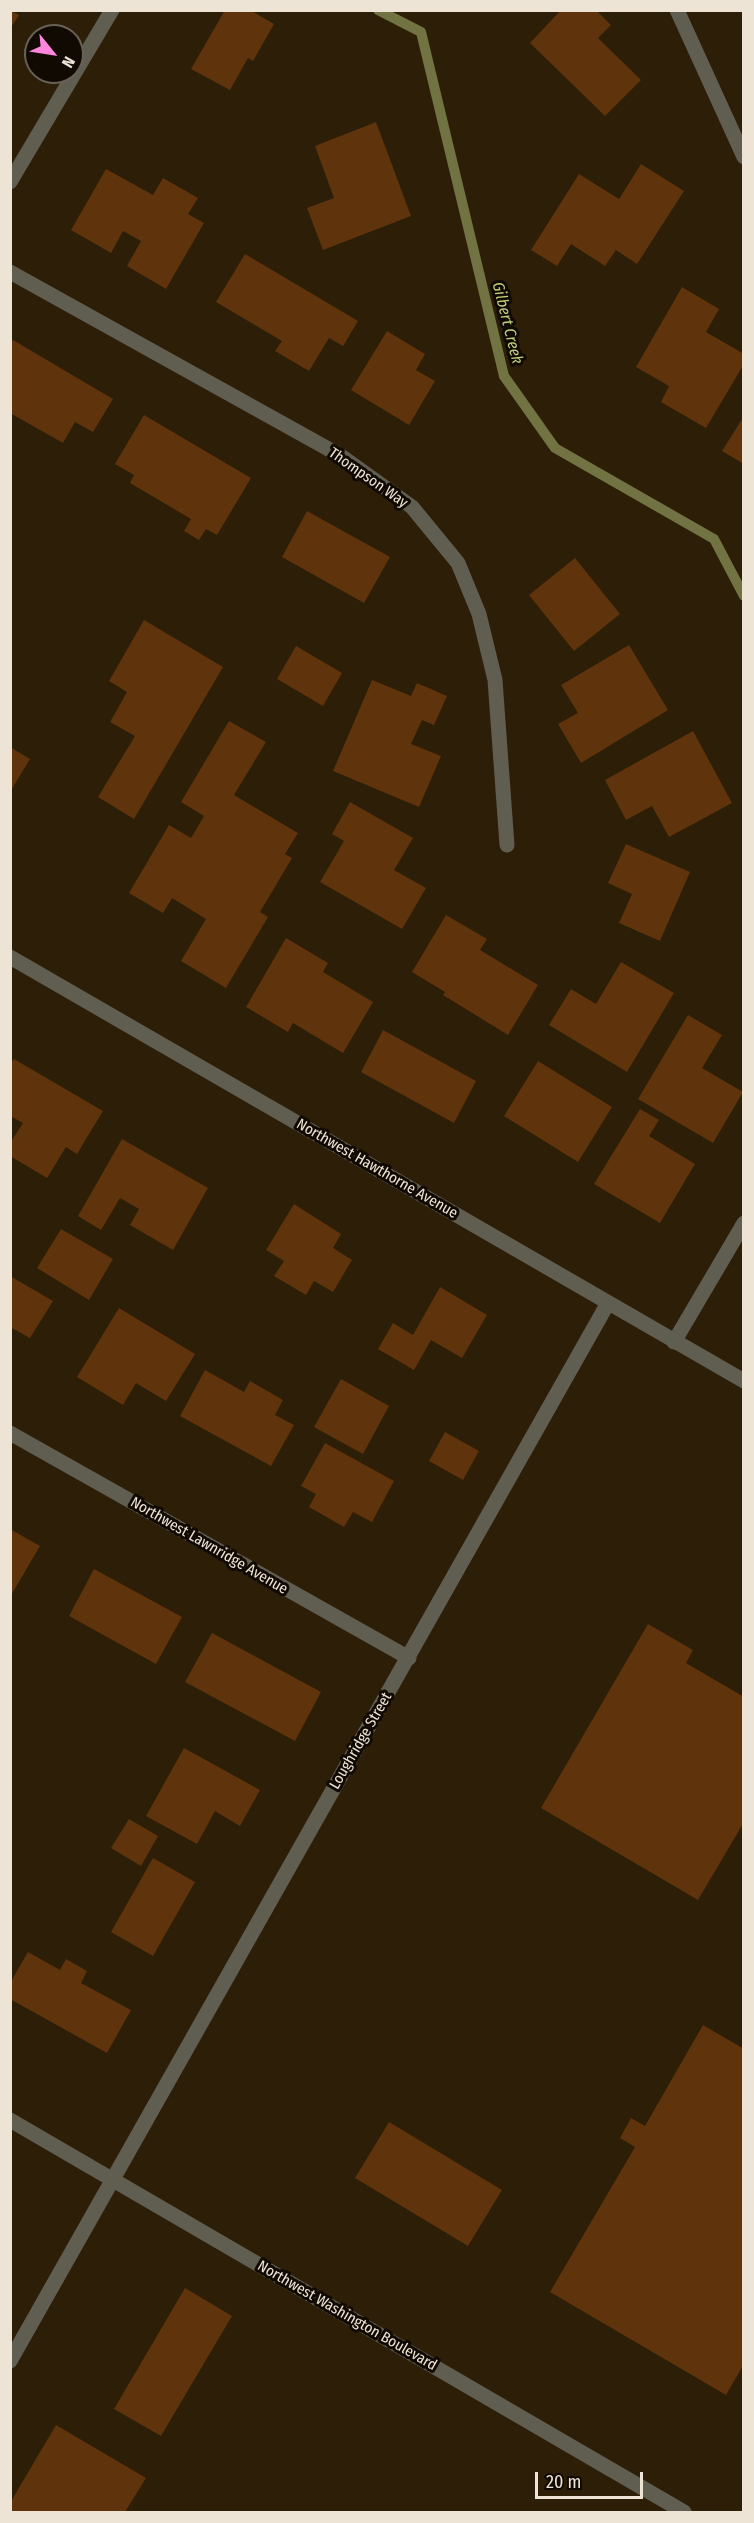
<!DOCTYPE html>
<style>
body{margin:0}
#map{position:relative;width:754px;height:2523px;overflow:hidden;background:#2d1e07;font-family:"Fira Sans Condensed",sans-serif}
canvas{display:block}
.frame{position:absolute;inset:0;border:12px solid #eee4d6;pointer-events:none}
.north{position:absolute;left:24px;top:24px;width:60px;height:60px;box-sizing:border-box;background:#100a03;border:2px solid #696157;border-radius:50%;rotate:120deg;font-size:16px;font-weight:700;line-height:24px;text-align:center;color:#eee4d6}
.north::after{content:'';display:block;margin:auto;width:21px;height:27px;background:#ff85de;clip-path:polygon(50% 0,100% 100%,50% 72%,0 100%)}
.scale{position:absolute;left:535px;top:2472px;width:108px;height:27px;box-sizing:border-box;border:3px solid #eee4d6;border-top:0;padding-left:8px;font-size:18px;line-height:21px;white-space:nowrap;color:#eee4d6;-webkit-text-stroke:4px #100a03;paint-order:stroke}
</style>
<div id="map">
<canvas width="754" height="2523"></canvas>
<div class="frame"></div>
<div class="north">N</div>
<div class="scale">20 m</div>
</div>
<script>
const g = document.querySelector('canvas').getContext('2d');
g.lineJoin = 'round';
function trace(path, color, width, dash) {
  g.strokeStyle = color;
  g.lineWidth = width;
  g.lineCap = dash ? 'butt' : 'round';
  g.setLineDash(dash || []);
  g.stroke(path);
}
function fillPath(path, color) {
  g.fillStyle = color;
  g.fill(path, 'evenodd');
}
function drawText(font, color, halo, rows, align = 'center') {
  g.font = font + ' "Fira Sans Condensed",sans-serif';
  g.lineWidth = 6;
  g.setLineDash([]);
  g.textBaseline = 'middle';
  g.strokeStyle = halo;
  g.fillStyle = color;
  for (const [text, x, y, turn = 0] of rows) {
    g.save();
    g.translate(x, y);
    g.rotate((+turn || 0) * Math.PI / 180);
    g.textAlign = isNaN(turn) ? turn : align;
    if (halo) g.strokeText(text, 0, 0);
    g.fillText(text, 0, 0);
    g.restore();
  }
}
trace(new Path2D(`
 M378,10L421,32L504,376L555,448L714,539L744,596`), '#717342', 10);
fillPath(new Path2D(`
 M10,10L19,15L10,29Z
 M225,10H250L274,24L253,61L248,58L230,90L191,69Z
 M561,10H596L611,25L598,38L641,80L605,116L530,43Z
 M376,122L411,216L323,250L307,208L334,198L315,146Z
 M641,164L684,191L637,264L616,250L605,266L571,244L557,266L531,250L579,174L619,199Z
 M106,169L153,195L163,178L198,198L188,214L204,223L166,289L127,266L141,241L123,231L111,253L71,230Z
 M245,254L358,321L343,346L329,338L309,371L275,351L282,341L216,302Z
 M682,287L719,309L706,332L744,354V364L706,428L661,402L669,386L636,367Z
 M387,331L425,354L416,370L435,381L409,425L351,390Z
 M13,340L113,399L93,432L75,422L63,443L10,413V344Z
 M144,415L251,478L217,535L206,529L199,540L184,531L191,519L130,483L134,475L115,464Z
 M744,416V464L722,451Z
 M307,511L390,557L364,603L282,557Z
 M575,558L620,614L574,651L529,595Z
 M144,620L223,667L134,819L98,797L135,736L110,722L127,692L109,681Z
 M629,645L668,710L581,763L558,724L578,713L561,685Z
 M296,646L342,673L323,706L277,679Z
 M372,680L411,696L417,683L447,696L434,725L422,720L411,744L441,756L419,807L333,771Z
 M229,721L266,742L234,795L298,833L285,854L292,858L260,912L268,917L226,988L181,961L206,919L172,898L163,913L129,893L169,825L191,838L204,816L181,802Z
 M693,731L732,803L669,837L652,806L626,820L605,780Z
 M10,747L30,759L10,792Z
 M350,802L413,838L394,870L426,888L402,929L320,882L344,841L332,834Z
 M626,844L690,872L660,941L619,923L632,894L608,883Z
 M446,915L487,939L480,950L538,985L508,1035L443,995L445,992L412,972Z
 M286,938L328,963L323,972L373,1002L343,1053L293,1023L288,1032L246,1007Z
 M621,962L674,993L627,1072L549,1025L571,989L596,1004Z
 M688,1015L722,1035L702,1068L743,1092L713,1143L638,1099Z
 M383,1030L476,1081L454,1123L361,1072Z
 M14,1059L103,1111L77,1154L66,1147L47,1178L10,1156V1143L23,1123L10,1116V1064Z
 M538,1061L612,1107L578,1162L504,1116Z
 M640,1109L659,1120L649,1136L695,1164L660,1223L594,1184Z
 M122,1139L208,1188L173,1250L130,1225L139,1209L120,1198L101,1230L78,1216Z
 M294,1204L341,1234L333,1248L352,1260L333,1292L314,1281L306,1295L274,1276L284,1261L266,1250Z
 M61,1229L113,1259L89,1300L37,1268Z
 M10,1276L53,1301L30,1338L10,1327Z
 M440,1287L487,1315L462,1358L431,1340L414,1370L378,1349L393,1323L413,1335Z
 M119,1308L195,1354L166,1401L136,1383L123,1405L77,1377Z
 M205,1370L244,1392L250,1381L283,1400L275,1415L294,1425L271,1466L180,1416Z
 M341,1379L389,1406L363,1454L314,1427Z
 M445,1432L479,1451L463,1480L429,1461Z
 M325,1443L394,1481L372,1522L353,1512L344,1527L309,1507L316,1494L301,1486Z
 M10,1529L40,1546L10,1597Z
 M94,1569L182,1617L156,1664L69,1616Z
 M648,1624L693,1650L686,1663L744,1697V1822L698,1900L541,1808Z
 M212,1633L321,1692L295,1741L185,1682Z
 M184,1748L260,1790L240,1826L215,1811L197,1844L146,1816Z
 M129,1819L158,1836L141,1866L111,1848Z
 M153,1858L195,1882L153,1956L111,1932Z
 M28,1952L60,1970L66,1959L87,1971L81,1983L131,2010L107,2053L10,1999V1983Z
 M703,2025L744,2049V2364L726,2395L550,2292L635,2147L620,2138L631,2118L645,2126Z
 M389,2122L502,2190L468,2246L355,2178Z
 M185,2288L232,2316L161,2436L114,2409Z
 M56,2425L146,2478L125,2512H10V2503Z`), '#5f330b');
trace(new Path2D(`
 M10,2361L113,2179`), '#605d51', 15);
trace(new Path2D(`
 M677,10L744,157
 M10,182L112,10
 M10,272L341,456L412,507L458,563L479,614L495,680L507,845
 M674,1342L744,1223
 M10,1433L409,1658
 M113,2179L608,1303`), '#605d51', 15);
trace(new Path2D(`
 M10,957L744,1381
 M10,2120L684,2512`), '#605d51', 15);
drawText('15px', '#eee4d6', '#100a03', [
 ["Thompson Way",368,478,35],
 ["Northwest Hawthorne Avenue",377,1169,30],
 ["Northwest Lawnridge Avenue",209,1546,30],
 ["Loughridge Street",361,1741,-60],
 ["Northwest Washington Boulevard",347,2316,30]
]);
drawText('italic 16px', '#c2cf7a', '#100a03', [
 ["Gilbert Creek",507,323,76]
]);
</script>
